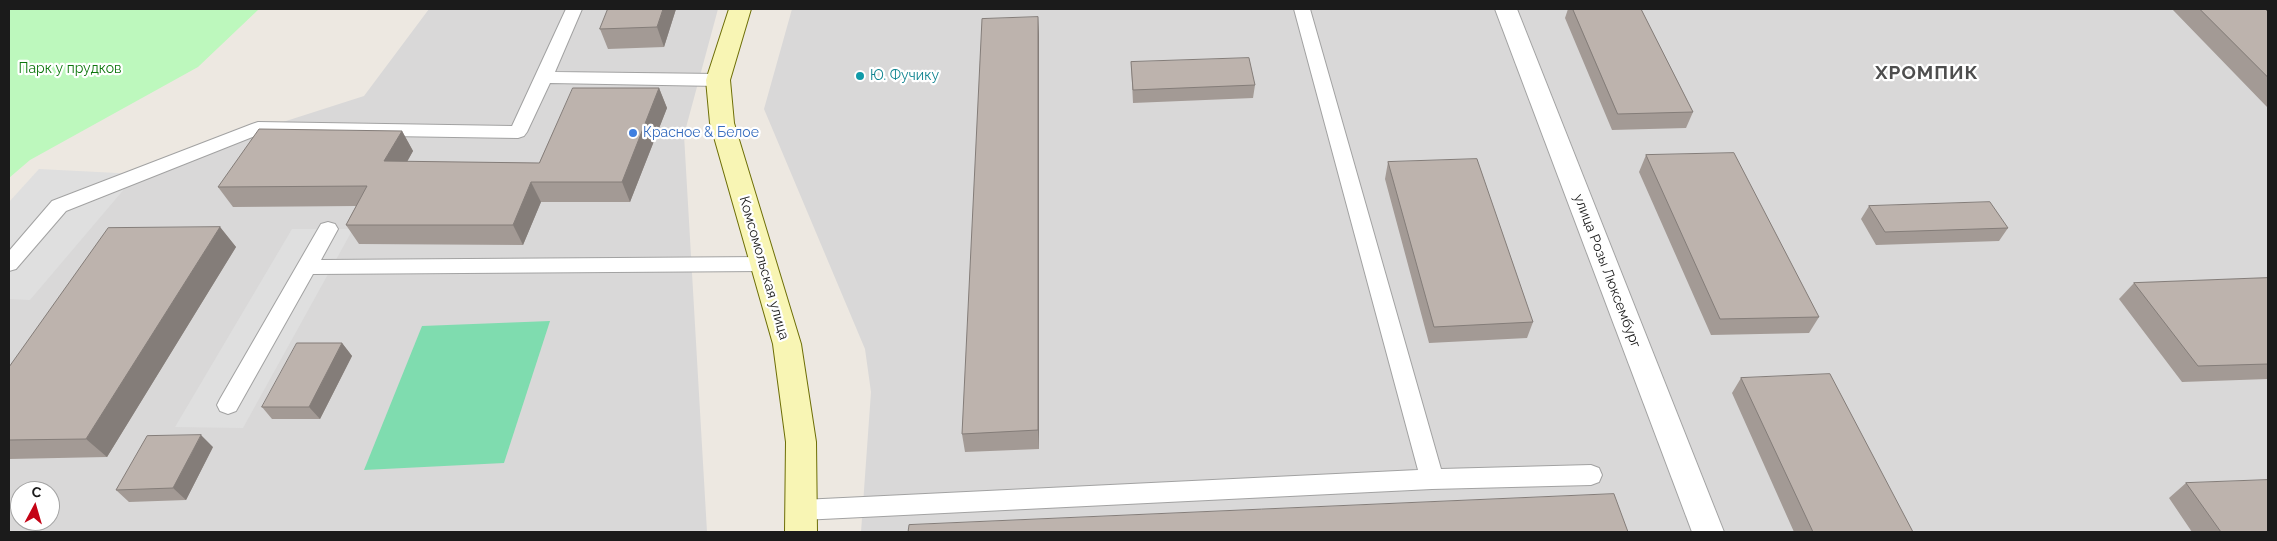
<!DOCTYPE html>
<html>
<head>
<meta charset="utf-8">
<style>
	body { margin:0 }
	#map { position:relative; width:2277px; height:541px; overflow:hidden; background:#ede8e1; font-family:Raleway,sans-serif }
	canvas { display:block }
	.frame { position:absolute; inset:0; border:10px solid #1b1b1b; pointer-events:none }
	.north { position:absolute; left:10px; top:481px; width:50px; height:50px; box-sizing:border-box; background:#fff; border:1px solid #a4a4a4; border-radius:50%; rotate:6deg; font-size:14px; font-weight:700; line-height:20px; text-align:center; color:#1b1b1b }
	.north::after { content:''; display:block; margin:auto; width:18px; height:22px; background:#c40315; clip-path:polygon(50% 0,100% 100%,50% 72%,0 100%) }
</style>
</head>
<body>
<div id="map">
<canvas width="2277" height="541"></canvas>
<div class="frame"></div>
<div class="north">С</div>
</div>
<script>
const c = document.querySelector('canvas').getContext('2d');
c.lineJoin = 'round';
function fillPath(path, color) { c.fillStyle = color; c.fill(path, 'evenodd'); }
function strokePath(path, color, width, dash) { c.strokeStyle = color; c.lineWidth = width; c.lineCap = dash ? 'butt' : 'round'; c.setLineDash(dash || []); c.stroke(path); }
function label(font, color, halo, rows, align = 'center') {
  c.font = font + ' Raleway,sans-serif'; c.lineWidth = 4.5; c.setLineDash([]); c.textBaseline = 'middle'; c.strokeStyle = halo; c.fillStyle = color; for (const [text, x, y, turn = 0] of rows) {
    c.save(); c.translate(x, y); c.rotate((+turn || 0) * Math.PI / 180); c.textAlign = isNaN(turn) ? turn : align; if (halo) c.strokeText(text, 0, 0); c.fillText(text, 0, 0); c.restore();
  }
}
const residential = new Path2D(`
	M 429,9 L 718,9 L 684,135 L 707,532 L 9,532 L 9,251 L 99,181 L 364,96 ZM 20,491 L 50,491 L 50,521 L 20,521 Z
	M 792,9 L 2268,9 L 2268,532 L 861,532 L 871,392 L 865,349 L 764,109 Z`);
const park = new Path2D(`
	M 9,9 L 259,9 L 198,67 L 30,160 L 9,178 Z`);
const pitch = new Path2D(`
	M 550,321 L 504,463 L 364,470 L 422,326 Z`);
const parking = new Path2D(`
	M 39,169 L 137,174 L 30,300 L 9,299 L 9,202 Z
	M 292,229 L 353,229 L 243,428 L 175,427 Z`);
const lane = new Path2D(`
	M 566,9 L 582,9 L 555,72 L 718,74 L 724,76 L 727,80 L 724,84 L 718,86 L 550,83 L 527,132 L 524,136 L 518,138 L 260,134 L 66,211 L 16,269 L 9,271 L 9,251 L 52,201 L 252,124 L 258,122 L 512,126 Z
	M 1294,9 L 1310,9 L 1441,469 L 1591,465 L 1599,468 L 1602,475 L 1599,482 L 1591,485 L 1432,489 L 802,520 L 794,517 L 790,510 L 794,503 L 802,500 L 1418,470 Z
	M 328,222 L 335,224 L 338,229 L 321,260 L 764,257 L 771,259 L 774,264 L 771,269 L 764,271 L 313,274 L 236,411 L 228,414 L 220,411 L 217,405 L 220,399 L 321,224 Z`);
const street = new Path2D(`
	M 1495,9 L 1517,9 L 1724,532 L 1692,532 Z`);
const secondary = new Path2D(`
	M 729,9 L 751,9 L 730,80 L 734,123 L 801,344 L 816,442 L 817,532 L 785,532 L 786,442 L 773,344 L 710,123 L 706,80 Z`);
const wall = new Path2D(`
	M 608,9 L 676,9 L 664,47 L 608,49 L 600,29 Z
	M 1568,9 L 1641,9 L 1693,112 L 1686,128 L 1612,130 L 1565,18 Z
	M 2172,9 L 2265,9 L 2268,12 L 2268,108 Z
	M 1038,17 L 1039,36 L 1039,449 L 965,452 L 962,434 Z
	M 1131,62 L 1255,85 L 1253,98 L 1133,103 Z
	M 659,88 L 667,108 L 630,202 L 541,202 L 523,245 L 359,244 L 346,225 L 356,206 L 233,207 L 218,187 L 402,131 L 413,151 L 407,162 L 539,163 Z
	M 1646,155 L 1819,317 L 1809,333 L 1711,335 L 1639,172 Z
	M 1388,162 L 1533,322 L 1527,338 L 1429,343 L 1385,179 Z
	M 1869,206 L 2008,228 L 1999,241 L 1876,245 L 1861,219 Z
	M 220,227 L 236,247 L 107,457 L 9,459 L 9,367 Z
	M 2268,278 L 2268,379 L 2182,382 L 2119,299 L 2134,283 Z
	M 342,343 L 352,356 L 320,419 L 272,419 L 262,407 Z
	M 1741,378 L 1913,532 L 1794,532 L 1732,393 Z
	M 213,447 L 186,500 L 129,502 L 116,490 Z
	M 2186,483 L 2268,532 L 2192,532 L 2169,498 Z`);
const shadedWall = new Path2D(`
	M 663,9 L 676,9 L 664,47 L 657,27 Z
	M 1038,17 L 1039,36 L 1039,449 L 1038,430 Z
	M 659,88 L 667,108 L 630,202 L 622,182 Z
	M 402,131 L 413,151 L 396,181 L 384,161 Z
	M 531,182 L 541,202 L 523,245 L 513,225 Z
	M 220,227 L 236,247 L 107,457 L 86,439 Z
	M 342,343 L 352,356 L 320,419 L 309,407 Z
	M 201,435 L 213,447 L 186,500 L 173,488 Z`);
const building = new Path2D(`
	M 608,9 L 663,9 L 657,27 L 600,29 Z
	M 1573,9 L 1641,9 L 1693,112 L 1618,114 Z
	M 2200,9 L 2265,9 L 2268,12 L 2268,77 Z
	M 1038,17 L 1038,430 L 962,434 L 982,19 Z
	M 1249,58 L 1255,85 L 1133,90 L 1131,62 Z
	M 573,88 L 659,88 L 622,182 L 531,182 L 513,225 L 346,225 L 367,186 L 218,187 L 259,129 L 402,131 L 384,161 L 539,163 Z
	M 1734,153 L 1819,317 L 1720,319 L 1646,155 Z
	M 1477,159 L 1533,322 L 1434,327 L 1388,162 Z
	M 1990,202 L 2008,228 L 1885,232 L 1869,206 Z
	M 220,227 L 86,439 L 9,440 L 9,367 L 108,228 Z
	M 2268,278 L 2268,364 L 2198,366 L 2134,283 Z
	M 297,343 L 342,343 L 309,407 L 262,407 Z
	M 1830,374 L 1913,532 L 1813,532 L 1741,378 Z
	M 201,435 L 173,488 L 116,490 L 147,436 Z
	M 2268,480 L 2268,532 L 2221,532 L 2186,483 Z
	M 1614,494 L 1628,532 L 908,532 L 909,525 Z`);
const markers = [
	[860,76,5,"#0f9aa8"],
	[633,133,5,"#3f7fe0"]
];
const parkNames = [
	["Парк у прудков",70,69]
];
const cultureNames = [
	["Ю. Фучику",870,76]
];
const shopNames = [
	["Красное & Белое",643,133]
];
const streetNames = [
	["Комсомольская улица",764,268,74],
	["улица Розы Люксембург",1607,271,69]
];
const districtNames = [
	["ХРОМПИК",1927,73]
];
fillPath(residential, '#d9d8d8');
fillPath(park, '#bdf8bd');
fillPath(pitch, '#7fdcaf');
fillPath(parking, '#dfdfdf');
strokePath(lane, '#a2a2a2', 2);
strokePath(street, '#a2a2a2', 2);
strokePath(secondary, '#6d6e06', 2);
fillPath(lane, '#fff');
fillPath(street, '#fff');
fillPath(secondary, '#f8f5b4');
fillPath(wall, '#a39a95');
fillPath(shadedWall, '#847d79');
fillPath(building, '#bdb3ad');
strokePath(building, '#847d79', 1);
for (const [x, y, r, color] of markers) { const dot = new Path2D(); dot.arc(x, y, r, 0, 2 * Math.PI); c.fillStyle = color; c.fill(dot); strokePath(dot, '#fff', 2); }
label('14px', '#0d760d', '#fff', parkNames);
label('14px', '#0d838f', '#fff', cultureNames, 'left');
label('14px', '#366cbe', '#fff', shopNames, 'left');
label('14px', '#1b1b1b', '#fff', streetNames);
c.letterSpacing = '1px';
label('bold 19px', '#4e4e4e', '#fff', districtNames);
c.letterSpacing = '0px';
</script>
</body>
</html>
